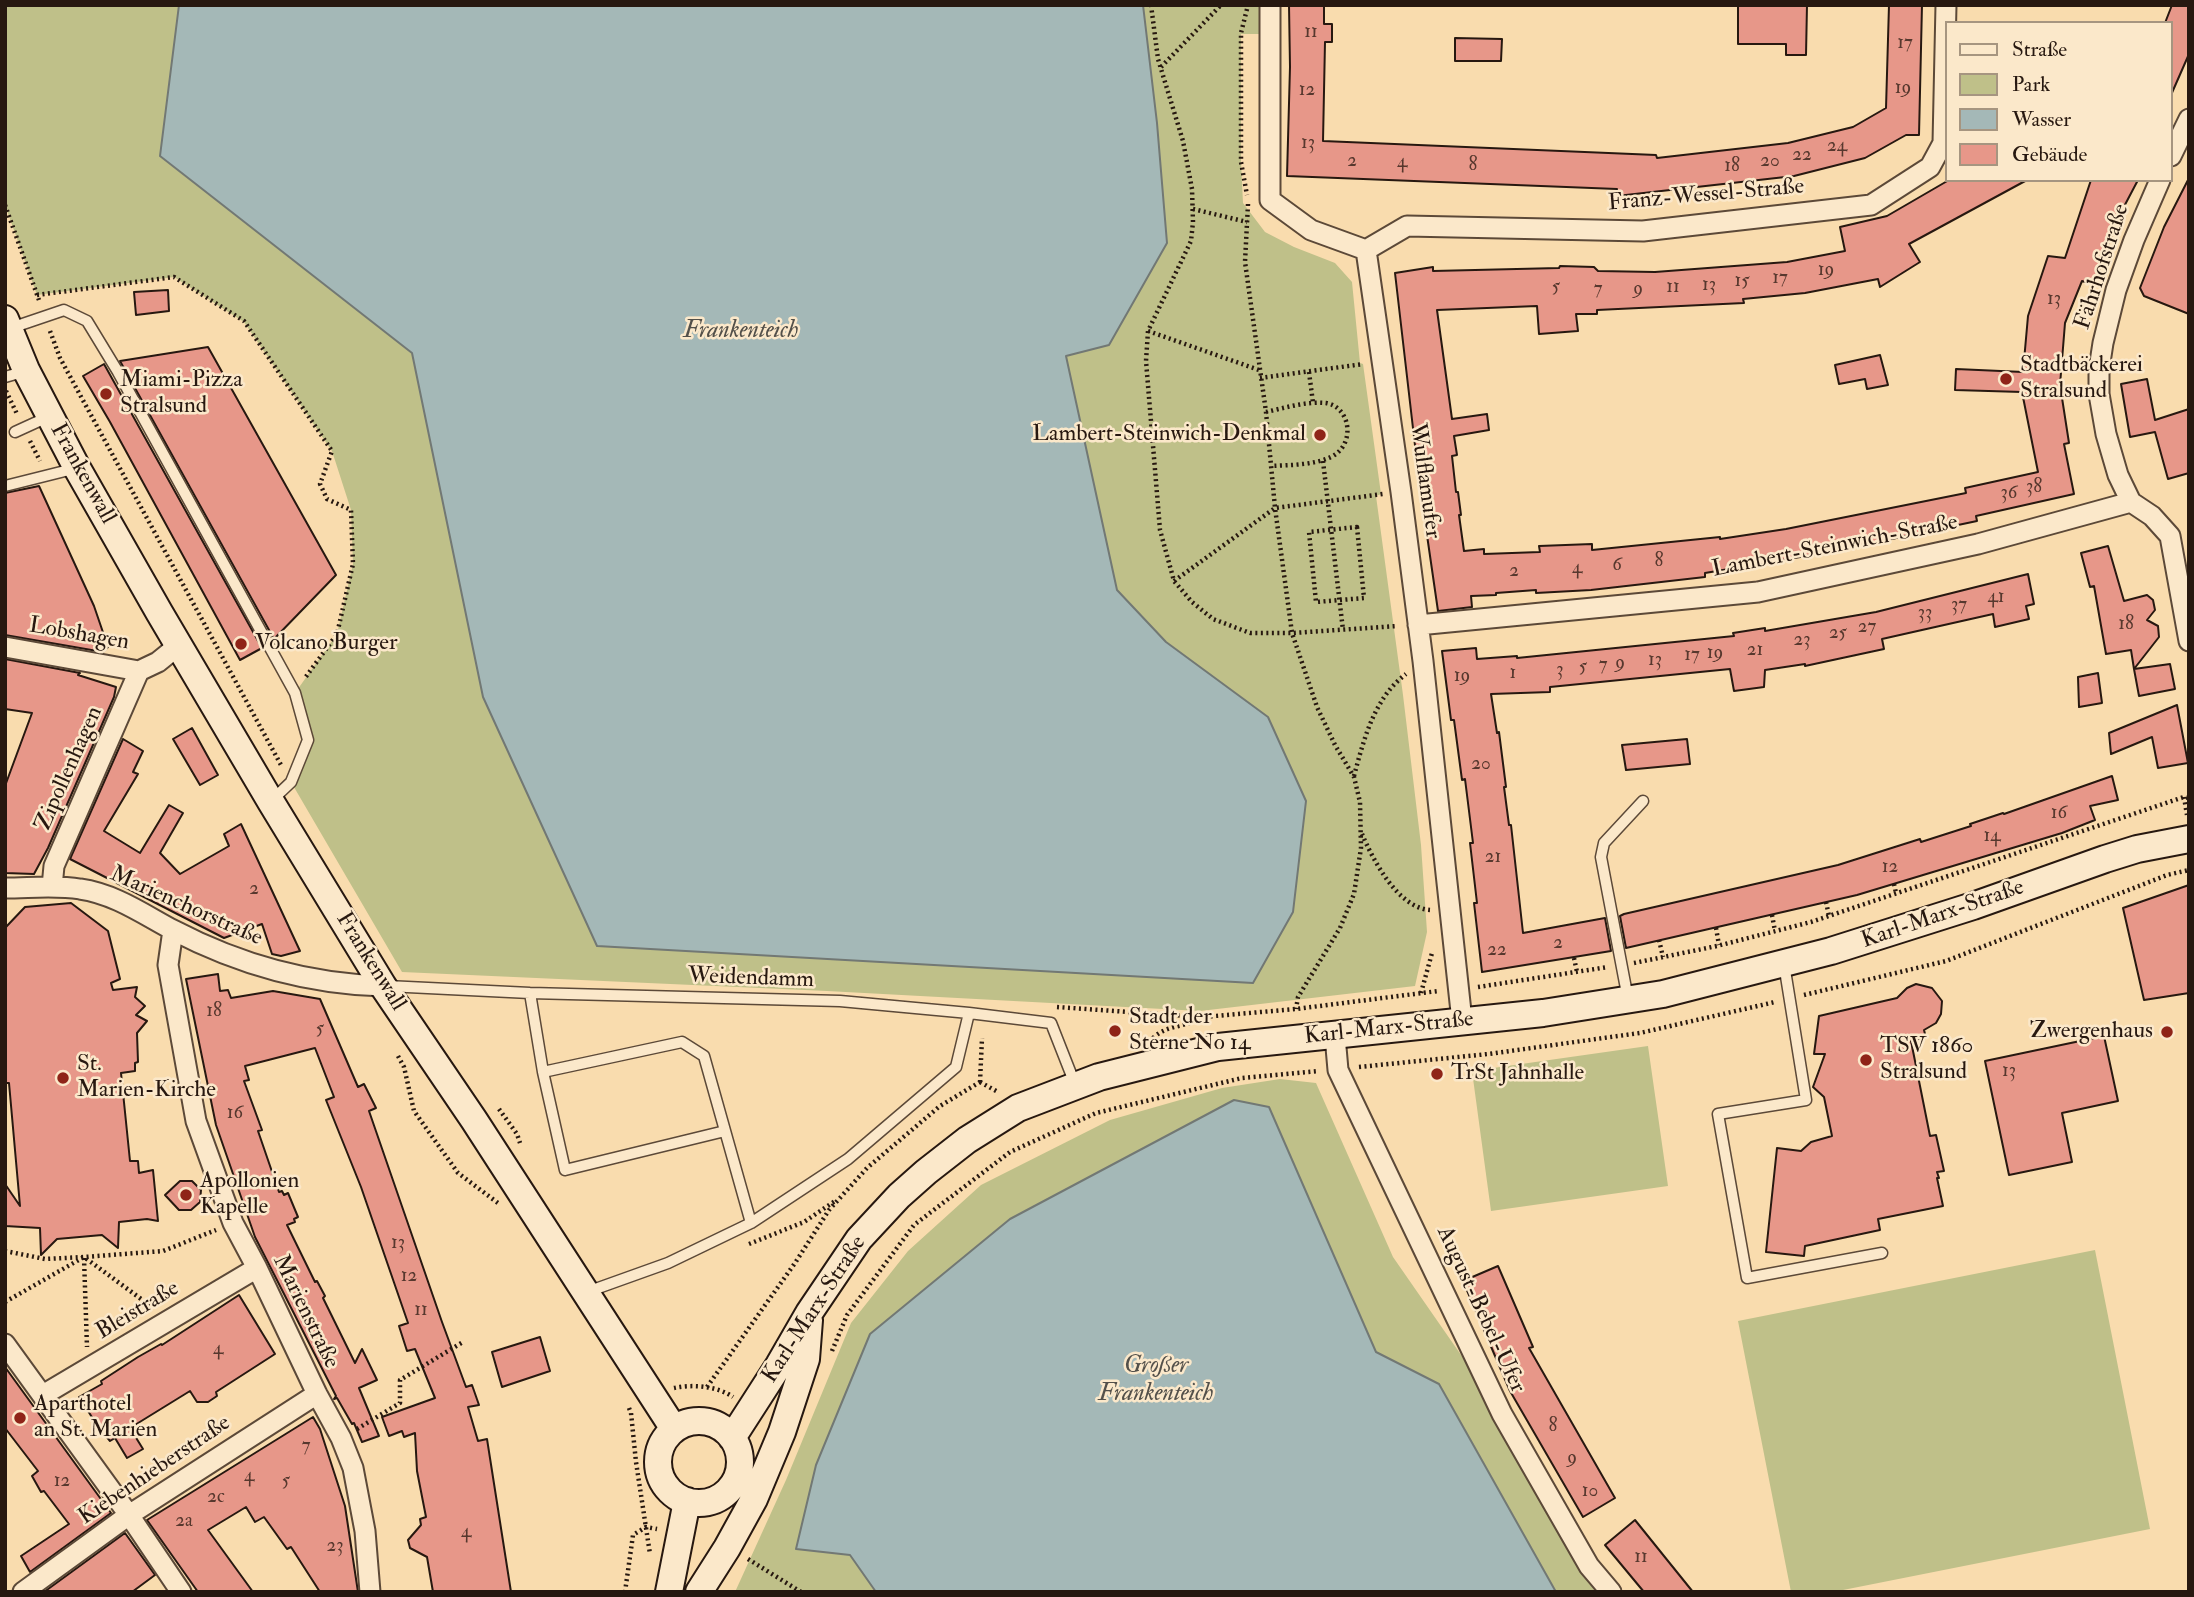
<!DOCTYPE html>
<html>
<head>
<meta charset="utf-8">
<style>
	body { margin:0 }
	#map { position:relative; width:2194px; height:1597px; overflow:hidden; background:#f9dcae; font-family:"IM FELL Double Pica",serif }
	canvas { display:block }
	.frame { position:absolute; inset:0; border:7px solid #271810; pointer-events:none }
	.legend { position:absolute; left:1945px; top:21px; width:228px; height:161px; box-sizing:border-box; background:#fbe8ca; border:2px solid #a69580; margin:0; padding:9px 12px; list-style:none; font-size:21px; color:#271810 }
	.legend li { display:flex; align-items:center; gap:14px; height:35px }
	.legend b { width:35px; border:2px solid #a69580 }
</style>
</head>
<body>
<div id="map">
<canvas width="2194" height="1597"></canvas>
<div class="frame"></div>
<ul class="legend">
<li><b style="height:9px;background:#fbe8ca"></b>Straße</li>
<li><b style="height:19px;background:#bfc089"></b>Park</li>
<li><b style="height:19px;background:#a4b8b7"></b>Wasser</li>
<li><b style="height:19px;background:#e79789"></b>Gebäude</li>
</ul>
</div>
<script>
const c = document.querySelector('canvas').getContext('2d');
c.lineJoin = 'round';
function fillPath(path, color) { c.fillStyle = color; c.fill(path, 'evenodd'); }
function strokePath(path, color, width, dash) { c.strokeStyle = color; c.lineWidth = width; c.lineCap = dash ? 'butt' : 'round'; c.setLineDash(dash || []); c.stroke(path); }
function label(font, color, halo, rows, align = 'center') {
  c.font = font + ' "IM FELL Double Pica",serif'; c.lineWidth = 5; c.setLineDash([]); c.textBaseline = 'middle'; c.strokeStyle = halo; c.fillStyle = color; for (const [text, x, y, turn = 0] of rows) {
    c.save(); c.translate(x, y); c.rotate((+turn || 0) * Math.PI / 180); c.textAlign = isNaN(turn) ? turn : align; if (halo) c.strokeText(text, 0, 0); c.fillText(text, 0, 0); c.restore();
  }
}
const green = new Path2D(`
	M 5,5 L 179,5 L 160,156 L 412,353 L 483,697 L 1267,717 L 1166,642 L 1117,590 L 1066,355 L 1167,243 L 1157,123 L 1143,5 L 1263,5 L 1262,34 L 1241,34 L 1241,162 L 1243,203 L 1265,232 L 1294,247 L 1335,263 L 1352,282 L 1360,363 L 1363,364 L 1381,494 L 1376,496 L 1403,695 L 1421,845 L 1427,932 L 1415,986 L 1200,1011 L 827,991 L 402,972 L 291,782 L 308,740 L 295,693 L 337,634 L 353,564 L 351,510 L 332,451 L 244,322 L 174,277 L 37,295 L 5,205 Z
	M 1648,1046 L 1668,1186 L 1491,1211 L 1472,1071 Z
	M 1280,1079 L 1316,1083 L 1393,1257 L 1502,1414 L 1611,1592 L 1556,1592 L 1439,1384 L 1376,1352 L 1269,1107 L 797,1549 L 851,1554 L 876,1592 L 735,1592 L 786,1480 L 851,1323 L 908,1251 L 981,1185 L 1110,1120 L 1222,1088 Z
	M 2095,1250 L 2150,1529 L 1833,1592 L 1791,1592 L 1738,1321 Z`);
const water = new Path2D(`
	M 179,5 L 1143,5 L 1157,123 L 1167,243 L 1109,345 L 1066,356 L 1117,590 L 1166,642 L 1268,717 L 1306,801 L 1293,912 L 1253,983 L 597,946 L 483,697 L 412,353 L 160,156 Z
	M 1234,1100 L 1269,1107 L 1376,1352 L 1439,1384 L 1556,1592 L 876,1592 L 850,1555 L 796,1549 L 816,1465 L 870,1334 L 1010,1219 Z`);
const building = new Path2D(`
	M 1289,5 L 1324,5 L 1324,24 L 1332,24 L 1332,42 L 1325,42 L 1323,141 L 1656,155 L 1657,158 L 1788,143 L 1853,127 L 1886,108 L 1889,5 L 1922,5 L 1919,135 L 1906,135 L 1865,158 L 1794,176 L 1617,196 L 1617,189 L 1287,176 L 1290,67 Z
	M 1738,5 L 1807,5 L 1806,55 L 1786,55 L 1786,44 L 1738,44 Z
	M 2172,5 L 2189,5 L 2189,54 L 2171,95 L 2171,23 L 2165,23 Z
	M 1455,38 L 1502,39 L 1501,61 L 1455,61 Z
	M 2189,178 L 2189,314 L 2144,296 L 2140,288 L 2164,227 Z
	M 1949,180 L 2027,180 L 1909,244 L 1920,262 L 1880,287 L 1878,279 L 1805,293 L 1743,299 L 1744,303 L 1597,310 L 1597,314 L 1576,314 L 1578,331 L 1539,334 L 1537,306 L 1437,310 L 1452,419 L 1487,414 L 1489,430 L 1454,436 L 1457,455 L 1452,456 L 1456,492 L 1458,492 L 1461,515 L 1459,515 L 1464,551 L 1484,549 L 1484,554 L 1540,552 L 1539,546 L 1592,544 L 1592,550 L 1720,537 L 1720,539 L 1786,529 L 1966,493 L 1965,488 L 2038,472 L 2022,392 L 1955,390 L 1956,369 L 2023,372 L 2028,316 L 2048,256 L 2065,258 L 2091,180 L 2138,180 L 2118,218 L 2094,285 L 2082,281 L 2065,323 L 2060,385 L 2069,443 L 2064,444 L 2074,494 L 1976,516 L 1977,521 L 1830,552 L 1705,573 L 1705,577 L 1591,590 L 1536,593 L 1536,590 L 1496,593 L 1496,595 L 1471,596 L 1472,607 L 1438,611 L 1419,480 L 1395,273 L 1433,267 L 1433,271 L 1559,268 L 1560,266 L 1594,267 L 1598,271 L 1655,272 L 1787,262 L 1845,251 L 1840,227 L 1887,216 Z
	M 168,290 L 169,311 L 136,315 L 134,292 Z
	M 208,347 L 336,575 L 274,639 L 120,361 Z
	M 1880,355 L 1888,385 L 1867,389 L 1865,379 L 1839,384 L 1835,365 Z
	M 104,364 L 262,648 L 240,660 L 110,422 L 83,376 Z
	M 2147,379 L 2155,420 L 2189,409 L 2189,473 L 2168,479 L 2155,432 L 2130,437 L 2121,384 Z
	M 39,486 L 94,606 L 108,647 L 103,652 L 5,635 L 5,493 Z
	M 2108,546 L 2124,601 L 2147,595 L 2153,600 L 2155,610 L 2147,620 L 2158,626 L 2159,637 L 2134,669 L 2131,650 L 2106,654 L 2094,586 L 2090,587 L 2081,553 Z
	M 2028,574 L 2034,604 L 2026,606 L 2029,619 L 1995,627 L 1993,614 L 1882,639 L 1884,649 L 1805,666 L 1805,664 L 1765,670 L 1764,687 L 1734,691 L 1730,669 L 1550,687 L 1550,692 L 1491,694 L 1497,733 L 1499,732 L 1506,787 L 1504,787 L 1509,825 L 1511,825 L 1523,933 L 1605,918 L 1611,951 L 1482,972 L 1474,903 L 1477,903 L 1470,843 L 1473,843 L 1465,779 L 1462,780 L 1454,720 L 1451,720 L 1442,651 L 1476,648 L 1477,659 L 1517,656 L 1517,658 L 1734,636 L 1733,633 L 1765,628 L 1765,631 L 1876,612 Z
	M 5,659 L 80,673 L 78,675 L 116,687 L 114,697 L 48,848 L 34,874 L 5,873 L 5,786 L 32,713 L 5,709 Z
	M 2170,664 L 2175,689 L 2139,696 L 2134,669 Z
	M 2098,673 L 2102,703 L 2079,707 L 2078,677 Z
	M 2177,705 L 2188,763 L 2158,768 L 2152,737 L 2111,754 L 2109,733 Z
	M 192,728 L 218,775 L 200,785 L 173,739 Z
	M 123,739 L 143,751 L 133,772 L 138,774 L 104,831 L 140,853 L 169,805 L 183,813 L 160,853 L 180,874 L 229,846 L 224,834 L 241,824 L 300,951 L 281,956 L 272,954 L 262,924 L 224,938 L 70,859 Z
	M 1687,739 L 1690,764 L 1626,770 L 1622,745 Z
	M 2112,776 L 2118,800 L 2090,806 L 2095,820 L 2062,833 L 1857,895 L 1626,948 L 1620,916 L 1624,914 L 1838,865 L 1920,839 L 1921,842 L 1971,826 L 1970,824 L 2003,813 L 2004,814 Z
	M 2189,885 L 2189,993 L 2144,1000 L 2123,908 Z
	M 71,903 L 108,931 L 120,979 L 111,983 L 113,990 L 137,987 L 135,997 L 145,1006 L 136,1015 L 147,1021 L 137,1033 L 138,1062 L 135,1063 L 135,1071 L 121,1073 L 130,1161 L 138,1161 L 139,1173 L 153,1170 L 158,1221 L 147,1219 L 119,1222 L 118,1248 L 102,1235 L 57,1239 L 41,1255 L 40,1228 L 5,1226 L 5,1184 L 20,1206 L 9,1083 L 5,1083 L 5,928 L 25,907 Z
	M 218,974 L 220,991 L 228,990 L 231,998 L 273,991 L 320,999 L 358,1087 L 364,1084 L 376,1108 L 369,1111 L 442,1322 L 466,1387 L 472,1385 L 479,1405 L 468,1407 L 478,1441 L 487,1439 L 511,1592 L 433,1592 L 427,1557 L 410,1548 L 408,1540 L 421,1525 L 420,1519 L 426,1517 L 417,1471 L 415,1433 L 404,1437 L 402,1431 L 389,1436 L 382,1417 L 435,1398 L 415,1349 L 407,1351 L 399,1326 L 408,1323 L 361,1187 L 326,1100 L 334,1097 L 315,1048 L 245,1066 L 249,1080 L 244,1081 L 262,1130 L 258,1131 L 279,1192 L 282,1191 L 284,1195 L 288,1193 L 298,1217 L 294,1219 L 295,1222 L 287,1225 L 315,1282 L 317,1281 L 325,1296 L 323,1298 L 355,1363 L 362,1349 L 377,1380 L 359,1388 L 379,1436 L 362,1442 L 354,1423 L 352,1424 L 337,1398 L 334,1399 L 336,1396 L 255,1237 L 216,1125 L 186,979 Z
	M 1916,984 L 1932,988 L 1942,1001 L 1941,1014 L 1936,1023 L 1924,1030 L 1926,1038 L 1911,1041 L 1930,1136 L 1936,1135 L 1944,1171 L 1937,1172 L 1939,1178 L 1937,1178 L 1943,1206 L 1878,1219 L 1880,1230 L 1805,1246 L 1804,1256 L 1766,1252 L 1777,1148 L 1801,1151 L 1811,1142 L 1832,1136 L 1824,1097 L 1813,1087 L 1825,1054 L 1814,1054 L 1819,1016 L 1897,998 L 1907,988 Z
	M 2104,1036 L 2118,1101 L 2062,1113 L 2072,1162 L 2009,1175 L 1985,1061 Z
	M 180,1181 L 192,1181 L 201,1190 L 200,1202 L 191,1210 L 179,1210 L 165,1195 Z
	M 1498,1266 L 1533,1347 L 1529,1348 L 1615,1498 L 1583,1517 L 1510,1391 L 1463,1281 Z
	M 239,1295 L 275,1354 L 216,1392 L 217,1396 L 208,1402 L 197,1402 L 190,1391 L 130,1428 L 143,1449 L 127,1458 L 115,1438 L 110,1441 L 97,1425 L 79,1397 L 102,1384 L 101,1381 L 138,1357 L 161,1344 L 162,1345 Z
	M 540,1337 L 550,1371 L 502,1387 L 492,1352 Z
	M 5,1367 L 111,1513 L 30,1572 L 21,1556 L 69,1524 L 44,1491 L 41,1492 L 32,1476 L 38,1471 L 5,1428 Z
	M 313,1417 L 320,1429 L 345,1506 L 358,1592 L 320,1592 L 291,1547 L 287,1549 L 264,1517 L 255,1522 L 246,1507 L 208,1530 L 253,1592 L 198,1592 L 147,1520 Z
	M 1635,1520 L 1668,1561 L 1693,1592 L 1644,1592 L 1605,1545 Z
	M 125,1533 L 155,1575 L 132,1592 L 44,1592 Z`);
const path = new Path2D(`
	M 1151,5 L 1158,59 L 1183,141 L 1192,189 L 1193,222 L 1191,241 L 1148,331 L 1146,361 L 1160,530 L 1174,581 L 1192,602 L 1213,619 L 1250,633 L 1292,633 L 1398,626
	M 1247,9 L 1241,33 L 1241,162 L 1247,195
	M 1161,67 L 1221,5
	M 1248,204 L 1245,262 L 1266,412 L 1275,508 L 1292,633 L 1317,707 L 1335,745 L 1354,777 L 1360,802 L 1361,848 L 1354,894 L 1340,928 L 1298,997 L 1296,1009
	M 5,205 L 40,303
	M 1193,209 L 1247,222
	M 37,295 L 174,277 L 244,321 L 332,451 L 320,484 L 327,499 L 351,510 L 353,564 L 337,634 L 305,678
	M 50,331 L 60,358 L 281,765
	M 1148,331 L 1259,370
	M 1309,372 L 1313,403
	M 1260,378 L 1363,364
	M 6,391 L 17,414
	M 1266,412 C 1284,408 1307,401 1326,403 C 1351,407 1356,445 1331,457 C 1314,465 1290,465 1272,466
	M 30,441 L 40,461
	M 1323,461 L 1343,630
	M 1357,527 L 1364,598 L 1316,602 L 1309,532 Z
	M 1174,581 L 1275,508 L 1383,494
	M 1354,776 C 1364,739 1374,698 1406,674
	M 2184,797 L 2187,815
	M 1362,834 C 1373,860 1398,908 1430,910
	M 1894,884 L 1896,893
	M 1826,902 L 1829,916
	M 1772,915 L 1775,931
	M 1716,928 L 1719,945
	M 1659,940 L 1663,957
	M 1574,958 L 1577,972
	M 1634,963 L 1717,946 L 1811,922 L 2184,797 L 2189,798
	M 1478,987 L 1608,967
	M 1421,993 L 1432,953
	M 1804,995 L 1946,961 L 2167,875 L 2189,870
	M 1057,1007 L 1203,1017 L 1296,1009 L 1438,991
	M 1153,1038 C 1166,1025 1186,1027 1202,1018
	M 398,1056 L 404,1067 L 414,1111 L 458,1173 L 498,1203
	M 1359,1067 L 1488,1054 L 1640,1033 L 1775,1002
	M 980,1082 L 998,1092
	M 980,1082 L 982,1038
	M 499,1109 L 517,1134 L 520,1143
	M 749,1244 L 804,1222 L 835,1201
	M 5,1251 L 45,1259 L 84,1257 L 152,1307
	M 84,1258 L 87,1347
	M 5,1302 L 84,1257 L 163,1251 L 216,1230
	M 832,1351 L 847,1315 L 914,1225 L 1010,1152 L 1096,1113 L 1242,1078 L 1319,1071
	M 707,1387 L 795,1263 L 829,1210 L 867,1168 L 940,1106 L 980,1082
	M 674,1388 C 693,1384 717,1386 733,1397
	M 629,1408 L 631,1413 L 636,1462 L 650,1554
	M 357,1429 L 400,1403 L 400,1380 L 463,1342
	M 748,1559 L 801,1592
	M 625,1592 L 633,1535 L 646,1527 L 657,1529`);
const lane = new Path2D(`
	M 11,328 L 64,310 L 87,321 L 118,372 L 295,693 L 308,740 L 291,782 L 271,801
	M 5,377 L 26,371
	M 15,432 L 50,416
	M 5,486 L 77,468
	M 1784,964 L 1806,1100 L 1718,1114 L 1747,1278 L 1882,1253
	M 387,986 L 530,993 L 840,1001 L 969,1013 L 1051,1023 L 1075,1084
	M 530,993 L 543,1072 L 565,1170 L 725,1131
	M 1628,999 L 1601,857 L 1604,843 L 1643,801
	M 543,1072 L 682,1042 L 704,1056 L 751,1223
	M 587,1292 L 668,1263 L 751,1223 L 848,1159 L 956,1067 L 969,1013`);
const street = new Path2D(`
	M 1270,5 L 1270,200 L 1311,230 L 1366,250 L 1401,492 L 1423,661 L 1462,1021
	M 1943,143 L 1946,5
	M 2171,156 L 2189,119
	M 2160,180 L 2134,240 L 2116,290 L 2103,343 L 2099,369 L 2099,394 L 2106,434 L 2118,475 L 2131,502 L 2152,516 L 2170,536 L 2189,641
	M 1366,250 L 1407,226 L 1643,231 L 1871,205 L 1930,167 L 1943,143 L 1947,142
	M 1418,625 L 1758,592 L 1978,544 L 2131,502
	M 5,647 L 139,671 L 158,662 L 179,645
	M 52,887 L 54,866 L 139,671
	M 5,888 C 30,888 56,885 80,889 C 115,894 143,914 173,930 C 238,964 309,984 383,986
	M 173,930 L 168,965 L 196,1121 L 233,1223 L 257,1268 L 317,1394 L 341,1438 L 353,1468 L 365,1531 L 370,1592
	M 1335,1036 L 1338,1070 L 1502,1414 L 1589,1566 L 1611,1592
	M 5,1344 L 129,1515 L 181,1592
	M 43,1395 L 257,1268
	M 23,1592 L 129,1515 L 317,1394`);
const secondary = new Path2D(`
	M 5,319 L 26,370 L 77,468 L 159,612 L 271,802 L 383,986 L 474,1120 L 674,1429
	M658 1462a41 41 0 1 1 82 0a41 41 0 1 1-82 0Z
	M 732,1438 L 779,1365 L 809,1313 L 859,1239 L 899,1196 L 926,1172 L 967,1140 L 1018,1108 L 1099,1077 L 1218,1047 L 1543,1013 L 1663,994 L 1831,951 L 1973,906 L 2105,859 L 2137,849 L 2189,839
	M 669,1592 L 687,1501
	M 699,1592 L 727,1548 L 754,1499 L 782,1432 L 806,1359 L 809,1320`);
const markers = [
	[2006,379,7,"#8f2418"],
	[106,394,7,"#8f2418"],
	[1320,435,7,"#8f2418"],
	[241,644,7,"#8f2418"],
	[1115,1031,7,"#8f2418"],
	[2167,1032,7,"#8f2418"],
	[1866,1060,7,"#8f2418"],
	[1437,1074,7,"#8f2418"],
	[63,1078,7,"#8f2418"],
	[186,1195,7,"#8f2418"],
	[20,1418,7,"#8f2418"]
];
const numberNames = [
	["11",1311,33],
	["17",1905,44],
	["19",1903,89],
	["12",1307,91],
	["13",1308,144],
	["24",1837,147],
	["22",1802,156],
	["2",1352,162],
	["20",1770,162],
	["4",1402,163],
	["8",1473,166],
	["18",1732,167],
	["19",1826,271],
	["17",1780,279],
	["15",1742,282],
	["13",1709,286],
	["5",1556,288],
	["11",1673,288],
	["7",1598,290],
	["9",1638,290],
	["13",2054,300],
	["38",2034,488],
	["36",2009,494],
	["8",1659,562],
	["6",1617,566],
	["4",1577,569],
	["2",1514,572],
	["41",1996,598],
	["37",1959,606],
	["33",1925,614],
	["18",2126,625],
	["27",1867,628],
	["25",1838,634],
	["23",1802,641],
	["21",1755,651],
	["19",1715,654],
	["17",1692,656],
	["13",1655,661],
	["9",1620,664],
	["7",1603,666],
	["5",1583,668],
	["3",1560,671],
	["1",1513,674],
	["19",1462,677],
	["20",1481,765],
	["16",2059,814],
	["14",1992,837],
	["21",1493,858],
	["12",1890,868],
	["2",254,890],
	["2",1558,944],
	["22",1497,951],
	["18",214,1012],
	["5",320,1030],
	["13",2009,1072],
	["16",235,1114],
	["13",398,1244],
	["12",409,1277],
	["11",421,1311],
	["4",218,1350],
	["8",1553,1427],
	["7",306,1447],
	["9",1572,1459],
	["4",249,1477],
	["12",62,1482],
	["5",286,1482],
	["10",1590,1492],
	["2c",216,1498],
	["2a",184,1522],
	["4",466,1533],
	["23",335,1547],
	["11",1641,1558]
];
const streetNames = [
	["Franz-Wessel-Straße",1706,196,-5],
	["Fährhofstraße",2103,267,-72],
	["Frankenwall",82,474,61],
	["Wulflamufer",1424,481,82],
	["Lambert-Steinwich-Straße",1835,547,-11],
	["Lobshagen",79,635,10],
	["Zipollenhagen",70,769,-66],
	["Marienchorstraße",186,907,24],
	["Karl-Marx-Straße",1943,915,-19],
	["Frankenwall",370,962,58],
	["Weidendamm",751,979,2],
	["Karl-Marx-Straße",1389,1029,-6],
	["Karl-Marx-Straße",815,1310,-57],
	["August-Bebel-Ufer",1480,1310,65],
	["Bleistraße",138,1311,-31],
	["Marienstraße",305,1312,64],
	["Kiebenhieberstraße",155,1471,-34]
];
const poiNames = [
	["Stadtbäckerei",2020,366],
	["Stralsund",2020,392],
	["Miami-Pizza",120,381],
	["Stralsund",120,407],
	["Lambert-Steinwich-Denkmal",1306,435,"right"],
	["Volcano Burger",255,644],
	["Stadt der",1129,1018],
	["Sterne No 14",1129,1044],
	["Zwergenhaus",2153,1032,"right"],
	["TSV 1860",1880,1047],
	["Stralsund",1880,1073],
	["St.",77,1065],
	["Marien-Kirche",77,1091],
	["TrSt Jahnhalle",1451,1074],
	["Apollonien",200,1182],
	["Kapelle",200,1208],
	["Aparthotel",34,1405],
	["an St. Marien",34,1431]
];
const waterNames = [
	["Frankenteich",741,332],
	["Großer",1156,1367],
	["Frankenteich",1156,1395]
];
fillPath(green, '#bfc089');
fillPath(water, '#a4b8b7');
strokePath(water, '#727874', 2);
fillPath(building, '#e79789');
strokePath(building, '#271810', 2);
strokePath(lane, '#5c4938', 13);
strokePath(street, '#5c4938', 23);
strokePath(secondary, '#271810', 30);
strokePath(path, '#271810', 4.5, [2, 3.5]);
strokePath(lane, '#fbe8ca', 10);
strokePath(street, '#fbe8ca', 19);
strokePath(secondary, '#fbe8ca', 26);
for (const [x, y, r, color] of markers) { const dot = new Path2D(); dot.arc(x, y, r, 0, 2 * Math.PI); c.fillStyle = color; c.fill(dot); strokePath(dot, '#fbe8ca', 2.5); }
label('19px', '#57382e', null, numberNames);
label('23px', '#271810', '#fbe8ca', streetNames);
label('23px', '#271810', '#fbe8ca', poiNames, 'left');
label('italic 24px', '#53504a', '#fbe8ca', waterNames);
</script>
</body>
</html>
